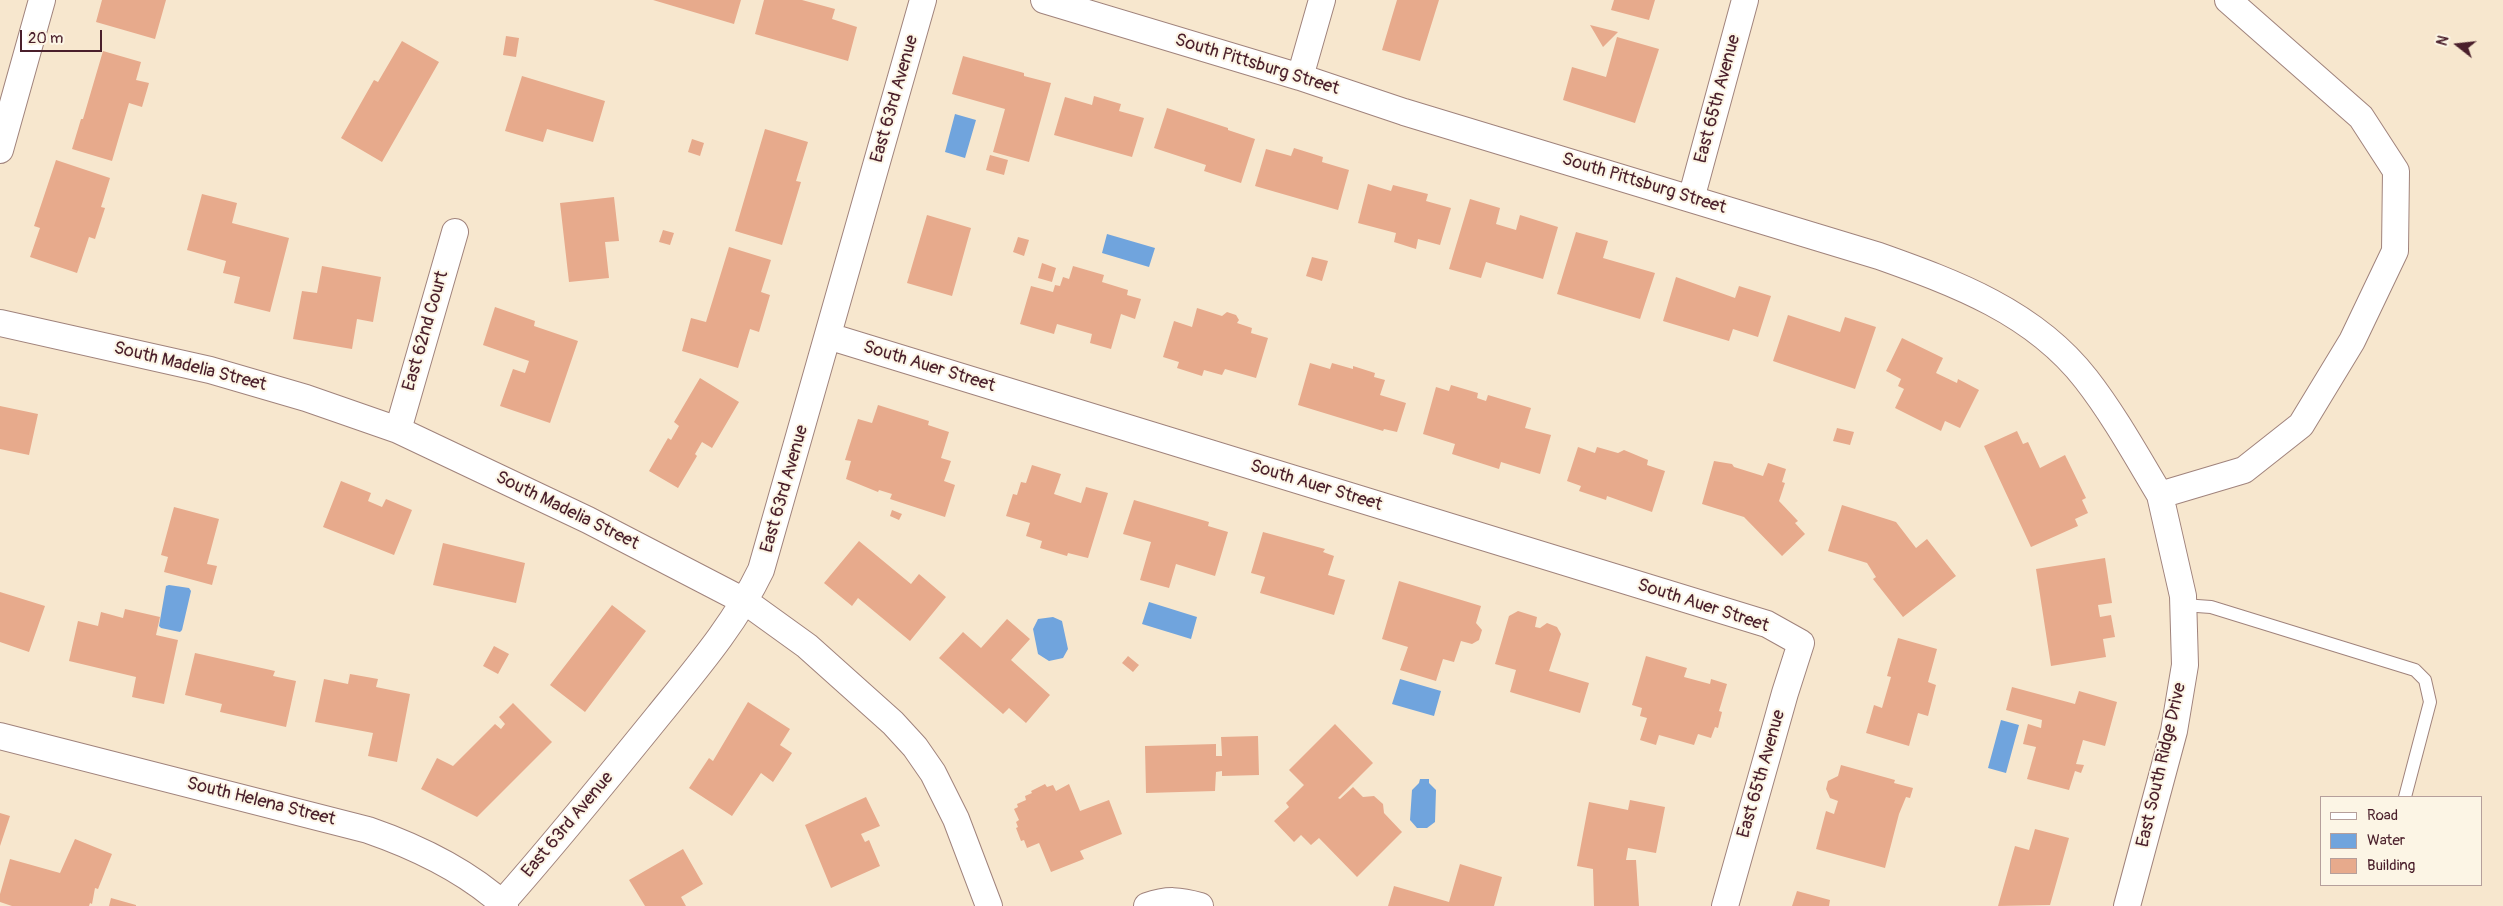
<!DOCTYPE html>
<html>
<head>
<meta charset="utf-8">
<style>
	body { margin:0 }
	#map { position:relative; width:2503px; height:906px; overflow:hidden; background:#f7e7ce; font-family:Pangolin,sans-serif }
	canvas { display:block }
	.legend { position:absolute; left:2320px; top:796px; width:162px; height:90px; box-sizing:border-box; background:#fcf5e5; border:1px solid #b59f9b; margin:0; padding:6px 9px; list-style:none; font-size:15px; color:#4a1f2b }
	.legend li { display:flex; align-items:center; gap:10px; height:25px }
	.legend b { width:25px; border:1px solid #b59f9b }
	.north { position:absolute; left:2433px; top:20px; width:50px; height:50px; -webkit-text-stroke:4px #fcf5e5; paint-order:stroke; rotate:286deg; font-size:14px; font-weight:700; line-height:20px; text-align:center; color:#4a1f2b }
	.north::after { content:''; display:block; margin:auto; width:18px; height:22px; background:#4a1f2b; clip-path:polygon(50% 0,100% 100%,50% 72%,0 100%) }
	.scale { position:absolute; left:20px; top:30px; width:82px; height:22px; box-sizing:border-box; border:2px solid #4a1f2b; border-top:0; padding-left:6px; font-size:15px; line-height:18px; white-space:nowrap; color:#4a1f2b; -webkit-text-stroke:4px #fcf5e5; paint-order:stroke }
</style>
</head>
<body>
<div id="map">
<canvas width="2503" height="906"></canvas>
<ul class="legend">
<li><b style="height:6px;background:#fff"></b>Road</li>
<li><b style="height:14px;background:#70a4dd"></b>Water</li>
<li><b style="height:14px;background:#e7aa8c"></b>Building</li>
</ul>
<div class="north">N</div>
<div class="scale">20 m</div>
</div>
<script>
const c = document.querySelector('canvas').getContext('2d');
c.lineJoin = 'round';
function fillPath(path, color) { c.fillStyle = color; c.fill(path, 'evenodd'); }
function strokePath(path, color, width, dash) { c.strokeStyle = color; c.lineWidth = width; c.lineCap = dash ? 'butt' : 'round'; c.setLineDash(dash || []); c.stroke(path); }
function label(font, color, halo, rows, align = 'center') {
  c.font = font + ' Pangolin,sans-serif'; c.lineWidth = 4; c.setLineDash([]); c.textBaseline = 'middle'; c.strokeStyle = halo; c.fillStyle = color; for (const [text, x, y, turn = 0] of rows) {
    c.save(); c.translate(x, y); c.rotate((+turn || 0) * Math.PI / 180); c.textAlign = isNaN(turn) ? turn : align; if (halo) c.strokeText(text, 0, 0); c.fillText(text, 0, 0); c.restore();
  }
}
const water = new Path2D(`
	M 955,114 L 976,120 L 965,158 L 945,152 Z
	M 1107,234 L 1155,248 L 1149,267 L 1102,253 Z
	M 169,585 L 189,588 L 191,591 L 182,630 L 180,632 L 161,628 L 159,626 L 166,586 Z
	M 1149,602 L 1197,617 L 1191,639 L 1142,624 Z
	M 1053,617 L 1062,621 L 1068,649 L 1063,658 L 1049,661 L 1038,654 L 1033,629 L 1038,619 Z
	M 1400,679 L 1441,691 L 1434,716 L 1392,704 Z
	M 2001,720 L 2019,725 L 2006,773 L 1988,768 Z
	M 1420,779 L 1429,779 L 1429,783 L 1436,790 L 1435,822 L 1427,828 L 1417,828 L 1410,820 L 1412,790 L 1419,783 Z`);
const building = new Path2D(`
	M 102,0 L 166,0 L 155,39 L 96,22 Z
	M 653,0 L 741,0 L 734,24 Z
	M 764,0 L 802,0 L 835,9 L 832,19 L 857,27 L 848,61 L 755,34 Z
	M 1397,0 L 1439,0 L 1420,61 L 1382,50 Z
	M 1614,0 L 1655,0 L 1649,20 L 1611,10 Z
	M 1590,25 L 1618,32 L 1603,47 Z
	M 506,36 L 519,38 L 516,57 L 503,55 Z
	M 1617,37 L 1659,49 L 1635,123 L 1563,100 L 1572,67 L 1606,77 Z
	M 402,41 L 439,62 L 382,162 L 341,138 L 374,80 L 378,82 Z
	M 103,51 L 141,62 L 136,80 L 149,83 L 142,107 L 129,103 L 112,161 L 72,149 L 81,119 L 83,119 Z
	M 963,56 L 1024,73 L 1024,76 L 1051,83 L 1029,162 L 993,152 L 1005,109 L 952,94 Z
	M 522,76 L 605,101 L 593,142 L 547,129 L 543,142 L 505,131 Z
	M 1094,96 L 1121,104 L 1119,111 L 1144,118 L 1132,157 L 1054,135 L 1065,97 L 1092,105 Z
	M 1167,108 L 1228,128 L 1228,130 L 1255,139 L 1241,183 L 1204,171 L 1206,165 L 1154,148 Z
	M 765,129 L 808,142 L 796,181 L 801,182 L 782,245 L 735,231 Z
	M 692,139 L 704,143 L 700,156 L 688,152 Z
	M 1294,148 L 1323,157 L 1322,162 L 1349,170 L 1338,210 L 1255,186 L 1266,149 L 1291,156 Z
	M 990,155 L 1008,160 L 1004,175 L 986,170 Z
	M 56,160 L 110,178 L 101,207 L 105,208 L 95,239 L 89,237 L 77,273 L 30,257 L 40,228 L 34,226 Z
	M 1368,184 L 1391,191 L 1393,185 L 1428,194 L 1426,201 L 1451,208 L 1440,245 L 1418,239 L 1416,249 L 1394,242 L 1396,233 L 1358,223 Z
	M 202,194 L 237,203 L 232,223 L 289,238 L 270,312 L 234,303 L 240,277 L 223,273 L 226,261 L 187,250 Z
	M 614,197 L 619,241 L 605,242 L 609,278 L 569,282 L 560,203 Z
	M 1470,199 L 1500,208 L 1496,224 L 1516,230 L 1520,215 L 1558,227 L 1543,279 L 1486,262 L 1481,278 L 1449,269 Z
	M 927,215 L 971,228 L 952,296 L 907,283 Z
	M 663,230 L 674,233 L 670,245 L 659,242 Z
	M 1576,232 L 1608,241 L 1603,258 L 1655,273 L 1640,319 L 1557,294 Z
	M 1018,237 L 1029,240 L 1024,256 L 1013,252 Z
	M 729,247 L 771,260 L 761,292 L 770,295 L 759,332 L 750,329 L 738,368 L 682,351 L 691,318 L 706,322 Z
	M 1312,257 L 1328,261 L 1322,281 L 1306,276 Z
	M 1042,263 L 1056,268 L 1052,282 L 1038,278 Z
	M 322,266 L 381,277 L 373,322 L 357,319 L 352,349 L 293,339 L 302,291 L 317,293 Z
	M 1073,266 L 1104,275 L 1102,282 L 1128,290 L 1127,295 L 1141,299 L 1135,319 L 1121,314 L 1111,349 L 1090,343 L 1092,334 L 1057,324 L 1054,334 L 1020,324 L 1031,286 L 1053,292 L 1055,285 L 1060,286 L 1063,277 L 1069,279 Z
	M 1676,277 L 1735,298 L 1739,286 L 1771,296 L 1758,337 L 1733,329 L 1729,341 L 1663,321 Z
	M 495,307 L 535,321 L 534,326 L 578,341 L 550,423 L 500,406 L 513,369 L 525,373 L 529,361 L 483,345 Z
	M 1197,308 L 1222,316 L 1227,312 L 1236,315 L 1239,320 L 1237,323 L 1252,328 L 1251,333 L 1268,338 L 1256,378 L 1225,369 L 1222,375 L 1204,370 L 1202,376 L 1177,368 L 1179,362 L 1163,357 L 1174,321 L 1192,327 Z
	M 1788,315 L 1840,332 L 1845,317 L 1876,327 L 1855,389 L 1773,361 Z
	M 1902,338 L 1943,358 L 1936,373 L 1957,383 L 1958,379 L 1979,390 L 1960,428 L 1945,421 L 1941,431 L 1895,408 L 1904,389 L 1898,386 L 1901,379 L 1886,371 Z
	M 1310,363 L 1330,369 L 1332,363 L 1353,369 L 1353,366 L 1375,373 L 1374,377 L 1385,380 L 1380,395 L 1406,403 L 1397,432 L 1384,429 L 1383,431 L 1298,405 Z
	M 700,378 L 739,402 L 712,448 L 702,442 L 695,454 L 697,456 L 678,488 L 649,471 L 668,438 L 671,440 L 679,426 L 674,422 Z
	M 1451,385 L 1478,393 L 1477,398 L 1486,401 L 1488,395 L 1531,408 L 1525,428 L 1551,435 L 1540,474 L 1501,462 L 1499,469 L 1452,454 L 1455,444 L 1423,434 L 1436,387 L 1449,391 Z
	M 878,405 L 929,421 L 928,425 L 949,432 L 941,458 L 951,461 L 944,481 L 955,485 L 945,517 L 890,499 L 892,494 L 879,490 L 878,492 L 846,479 L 851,461 L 845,460 L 858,419 L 872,423 Z
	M 0,406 L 38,414 L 29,455 L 0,449 Z
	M 1837,428 L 1854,432 L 1850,445 L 1833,441 Z
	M 2017,431 L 2023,444 L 2028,442 L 2040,468 L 2065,455 L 2086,498 L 2082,500 L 2088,513 L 2075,519 L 2078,526 L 2031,547 L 1984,446 Z
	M 1578,447 L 1595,453 L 1597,447 L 1618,453 L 1624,450 L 1648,460 L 1647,465 L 1665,471 L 1652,512 L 1607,496 L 1606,500 L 1579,491 L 1581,486 L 1567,481 Z
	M 1714,461 L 1732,464 L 1734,467 L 1763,476 L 1768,463 L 1786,469 L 1782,482 L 1785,483 L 1779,501 L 1798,521 L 1795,523 L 1805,534 L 1782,556 L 1744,517 L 1702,504 Z
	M 1032,465 L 1061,474 L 1054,494 L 1081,503 L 1086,487 L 1108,493 L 1088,558 L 1068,553 L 1067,556 L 1040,548 L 1042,541 L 1026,536 L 1030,523 L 1006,516 L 1013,494 L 1017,495 L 1021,482 L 1026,483 Z
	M 341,481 L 371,493 L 368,501 L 382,507 L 386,499 L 412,510 L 394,555 L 323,527 Z
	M 1134,500 L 1209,522 L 1208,526 L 1228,532 L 1215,576 L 1176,564 L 1169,588 L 1140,580 L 1151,542 L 1123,534 Z
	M 1842,505 L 1896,522 L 1916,548 L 1927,539 L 1956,576 L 1903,617 L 1873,579 L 1876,577 L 1867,563 L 1828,551 Z
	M 174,507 L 219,519 L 207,564 L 217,566 L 212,585 L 164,572 L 168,557 L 161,555 Z
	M 892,510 L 902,514 L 899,520 L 890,516 Z
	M 1263,532 L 1325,549 L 1323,552 L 1334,556 L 1328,575 L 1345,580 L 1334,615 L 1260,593 L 1265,577 L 1251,573 Z
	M 859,541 L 911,584 L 919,574 L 946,597 L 910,641 L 858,598 L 852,606 L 824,583 Z
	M 443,543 L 525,563 L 516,603 L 433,585 Z
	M 2105,558 L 2112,603 L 2098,605 L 2100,617 L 2111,615 L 2115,637 L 2103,639 L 2106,657 L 2051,666 L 2036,569 Z
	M 1399,581 L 1481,606 L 1476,623 L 1482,630 L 1479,640 L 1472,644 L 1461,641 L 1454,662 L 1443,659 L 1436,681 L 1400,670 L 1408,647 L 1382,639 Z
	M 0,592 L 45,606 L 29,652 L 0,642 Z
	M 612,605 L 646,631 L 585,712 L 550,685 Z
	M 125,609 L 160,617 L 156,635 L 178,640 L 164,704 L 132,697 L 136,677 L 69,661 L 78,621 L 98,626 L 101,612 L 123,618 Z
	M 1518,611 L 1537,617 L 1535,627 L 1540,628 L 1547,623 L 1557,627 L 1561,634 L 1549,671 L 1589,683 L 1580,713 L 1510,692 L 1516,670 L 1495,664 L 1509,616 Z
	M 1007,619 L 1030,639 L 1011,660 L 1050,695 L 1026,723 L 1009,708 L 1003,714 L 939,658 L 963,632 L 981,648 Z
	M 1898,638 L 1937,649 L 1928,682 L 1936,685 L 1928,716 L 1918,713 L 1909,746 L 1866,733 L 1874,705 L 1882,708 L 1891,677 L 1887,676 Z
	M 494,646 L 509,654 L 498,674 L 483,666 Z
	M 195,653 L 275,671 L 273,676 L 296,681 L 286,727 L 220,712 L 222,704 L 185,695 Z
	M 1128,656 L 1139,665 L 1133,672 L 1122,663 Z
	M 1646,656 L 1687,668 L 1684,677 L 1710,684 L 1711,679 L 1727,684 L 1719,711 L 1722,712 L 1718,728 L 1715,727 L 1711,738 L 1698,734 L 1694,745 L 1659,735 L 1656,745 L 1640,740 L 1647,718 L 1640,716 L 1642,708 L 1632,705 Z
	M 350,674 L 378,679 L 376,687 L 410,694 L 397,762 L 368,756 L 373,733 L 315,722 L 324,679 L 348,684 Z
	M 2012,687 L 2075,704 L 2079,691 L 2117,702 L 2105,746 L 2083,740 L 2076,764 L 2084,765 L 2081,773 L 2075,771 L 2069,790 L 2027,779 L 2036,747 L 2023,744 L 2028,724 L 2041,728 L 2042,720 L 2006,710 Z
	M 748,702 L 790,729 L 780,745 L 792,753 L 773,782 L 761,773 L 732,816 L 689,788 L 709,758 L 713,761 Z
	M 513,703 L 552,742 L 477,817 L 421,789 L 437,758 L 453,766 L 495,724 L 501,729 L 505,724 L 499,717 Z
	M 1335,724 L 1373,763 L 1338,798 L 1340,799 L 1353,787 L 1363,797 L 1374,796 L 1383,804 L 1384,813 L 1402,832 L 1357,877 L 1319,838 L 1311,845 L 1301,835 L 1294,842 L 1274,821 L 1289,807 L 1286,803 L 1304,785 L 1289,770 Z
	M 1258,736 L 1259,775 L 1222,776 L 1222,771 L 1216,772 L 1215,791 L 1146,793 L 1145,746 L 1216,744 L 1216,756 L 1222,756 L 1221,737 Z
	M 1841,765 L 1895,780 L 1894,783 L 1913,788 L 1910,798 L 1906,797 L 1899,814 L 1885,868 L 1816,849 L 1826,811 L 1834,814 L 1838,801 L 1830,798 L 1826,789 L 1828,781 L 1838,776 Z
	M 1045,784 L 1047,787 L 1053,785 L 1056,791 L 1069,784 L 1080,811 L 1109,800 L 1122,834 L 1080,851 L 1084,859 L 1051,872 L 1039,843 L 1027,848 L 1024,840 L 1021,841 L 1016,828 L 1018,827 L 1016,822 L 1019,820 L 1014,809 L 1018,807 L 1017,804 L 1026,800 L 1025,796 L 1032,793 L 1031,791 Z
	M 866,797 L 880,826 L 861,834 L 865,842 L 869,840 L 880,866 L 831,888 L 805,825 Z
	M 1630,800 L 1665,807 L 1656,853 L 1628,848 L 1626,860 L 1636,860 L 1639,906 L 1594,906 L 1593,869 L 1577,866 L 1589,802 L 1628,810 Z
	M 0,813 L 10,816 L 0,846 Z
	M 2035,829 L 2069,838 L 2050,905 L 1998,906 L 2015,846 L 2029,850 Z
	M 75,839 L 112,854 L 98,889 L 95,888 L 92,904 L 90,903 L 89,906 L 12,906 L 0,902 L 0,894 L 10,859 L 60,873 Z
	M 683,849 L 703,884 L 681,897 L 686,906 L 645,906 L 629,880 Z
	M 1460,864 L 1502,877 L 1494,906 L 1388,906 L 1394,886 L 1449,902 Z
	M 1797,891 L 1830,900 L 1829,906 L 1792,906 Z
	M 111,898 L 136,905 L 136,906 L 109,906 Z`);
const service = new Path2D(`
	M 2183,605 L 2211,607 L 2415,670 L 2425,680 L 2430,702 L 2405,797`);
const minor = new Path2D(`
	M 1044,0 L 1300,77 L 1404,112 L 1879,256 C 1955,283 2034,312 2086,379 C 2114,415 2136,455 2160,495
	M 1300,77 L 1322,0
	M 0,150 L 42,0
	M 1691,199 L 1745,0
	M 0,323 L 210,370 L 306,398 L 398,430 L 588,520 L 746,602 L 807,646 L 893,723 L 915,747 L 933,773 L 956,819 L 989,906
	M 828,336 L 1767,624 L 1801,643 L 1785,693 L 1725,906
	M 398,430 L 455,232
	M 0,736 L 368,830 C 417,847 467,871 505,906
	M 502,903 C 556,842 607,779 658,716 C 696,669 735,624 761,570 L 923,0
	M 1147,906 C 1167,899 1180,900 1200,906
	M 2127,906 L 2174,731 L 2185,665 L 2183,596 L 2160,495 L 2244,470 L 2301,425 L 2352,341 L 2395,251 L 2396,171 L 2361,117 L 2228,0`);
const streetNames = [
	["South Pittsburg Street",1257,65,17],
	["East 63rd Avenue",895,99,-74],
	["East 65th Avenue",1718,99,-75],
	["South Pittsburg Street",1644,184,17],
	["East 62nd Court",426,331,-74],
	["South Madelia Street",190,367,14],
	["South Auer Street",929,367,17],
	["South Auer Street",1316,486,17],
	["East 63rd Avenue",785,489,-74],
	["South Madelia Street",567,511,26],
	["South Auer Street",1703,606,18],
	["East South Ridge Drive",2162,765,-77],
	["East 65th Avenue",1762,774,-74],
	["South Helena Street",261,802,14],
	["East 63rd Avenue",568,825,-50]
];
fillPath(water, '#70a4dd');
fillPath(building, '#e7aa8c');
strokePath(service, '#a0837c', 14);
strokePath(minor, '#a0837c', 28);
strokePath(service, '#fff', 12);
strokePath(minor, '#fff', 26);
label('18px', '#4a1f2b', '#fcf5e5', streetNames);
</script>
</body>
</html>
